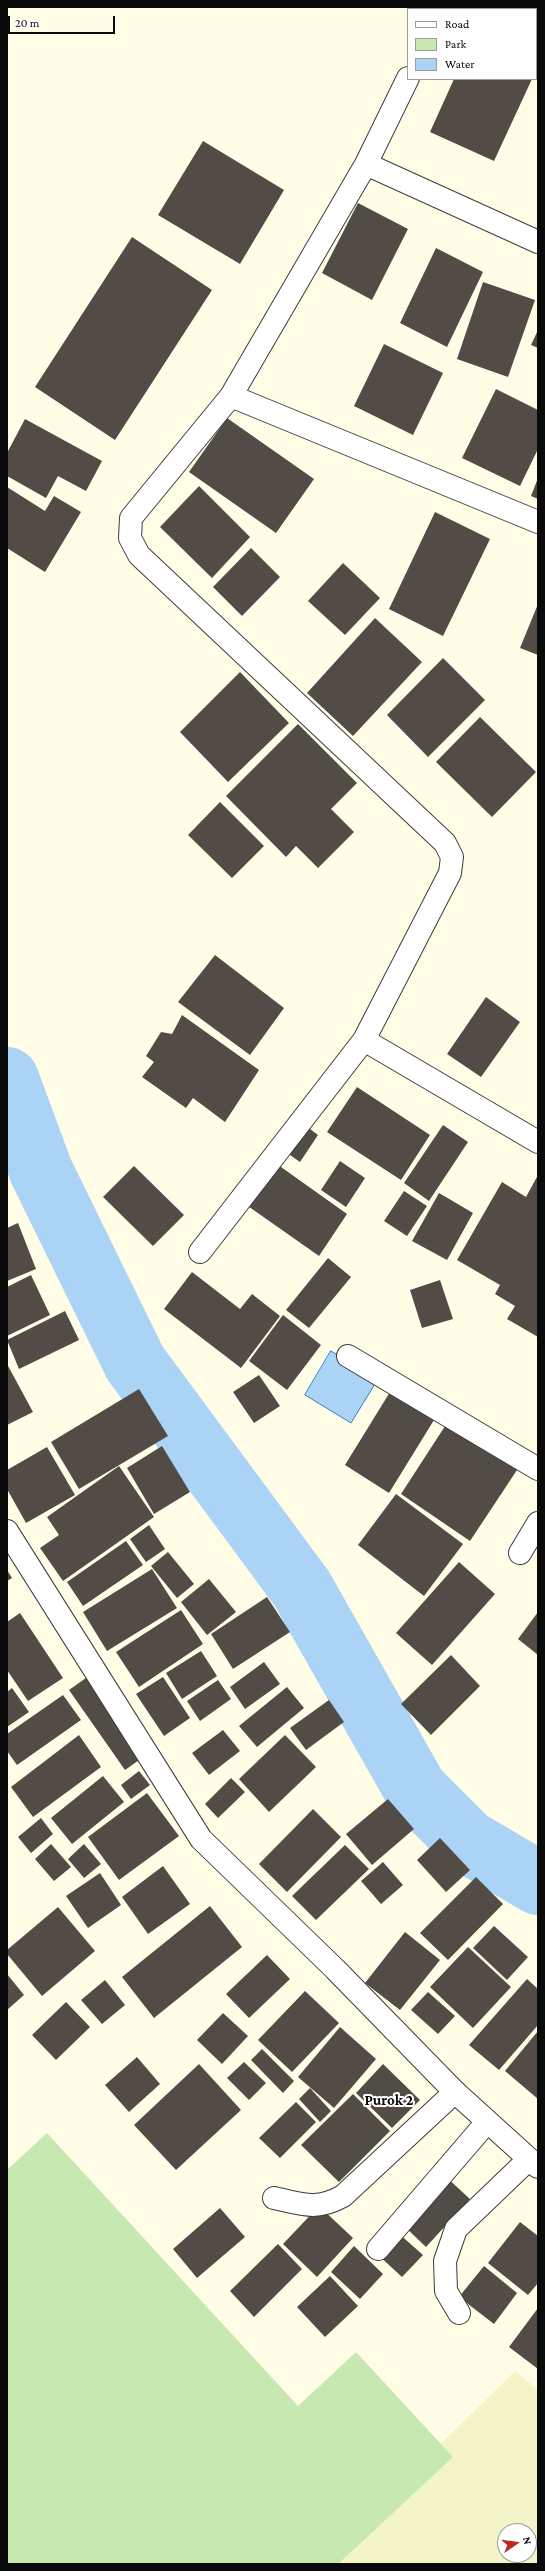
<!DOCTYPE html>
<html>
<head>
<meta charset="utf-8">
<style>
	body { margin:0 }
	#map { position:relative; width:545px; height:2571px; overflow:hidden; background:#fffde6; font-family:"Crimson Pro",serif }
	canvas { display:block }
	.frame { position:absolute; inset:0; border:8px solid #0a0a0a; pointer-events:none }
	.legend { position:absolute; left:407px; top:8px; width:130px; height:72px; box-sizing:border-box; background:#fff; border:1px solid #9d9d9d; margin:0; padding:5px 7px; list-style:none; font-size:12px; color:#0a0a0a }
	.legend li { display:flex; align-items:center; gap:8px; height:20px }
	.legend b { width:20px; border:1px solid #9d9d9d }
	.north { position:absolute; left:497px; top:2523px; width:40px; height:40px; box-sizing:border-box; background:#fff; border:1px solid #9d9d9d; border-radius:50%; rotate:77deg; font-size:11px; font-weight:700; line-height:16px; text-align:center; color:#0a0a0a }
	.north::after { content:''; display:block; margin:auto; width:14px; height:18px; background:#ba2a22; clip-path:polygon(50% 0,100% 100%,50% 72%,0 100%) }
	.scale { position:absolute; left:8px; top:16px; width:107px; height:18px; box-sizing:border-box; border:2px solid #0a0a0a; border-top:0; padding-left:5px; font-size:12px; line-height:14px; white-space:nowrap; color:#0a0a0a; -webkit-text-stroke:3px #fff; paint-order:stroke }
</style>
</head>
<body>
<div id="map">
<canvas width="545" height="2571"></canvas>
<div class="frame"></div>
<ul class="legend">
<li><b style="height:5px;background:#fff"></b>Road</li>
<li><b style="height:11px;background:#c8e8b1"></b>Park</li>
<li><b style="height:11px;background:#abd3f6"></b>Water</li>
</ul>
<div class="north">N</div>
<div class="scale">20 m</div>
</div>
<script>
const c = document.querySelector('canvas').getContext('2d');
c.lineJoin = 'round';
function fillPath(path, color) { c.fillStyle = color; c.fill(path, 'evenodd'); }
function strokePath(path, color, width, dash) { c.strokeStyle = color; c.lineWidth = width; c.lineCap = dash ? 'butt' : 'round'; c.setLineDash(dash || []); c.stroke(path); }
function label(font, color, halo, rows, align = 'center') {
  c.font = font + ' "Crimson Pro",serif'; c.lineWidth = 4; c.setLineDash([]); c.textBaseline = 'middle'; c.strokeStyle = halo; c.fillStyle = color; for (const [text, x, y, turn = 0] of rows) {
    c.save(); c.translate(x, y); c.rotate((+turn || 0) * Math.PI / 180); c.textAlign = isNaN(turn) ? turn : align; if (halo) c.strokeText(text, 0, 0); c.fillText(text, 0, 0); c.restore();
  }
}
const farmland = new Path2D(`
	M 515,2371 L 538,2390 L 538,2564 L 318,2564 ZM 505,2531 L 529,2531 L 529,2555 L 505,2555 Z`);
const green = new Path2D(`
	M 47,2133 L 298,2406 L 356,2352 L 453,2457 L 338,2564 L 7,2564 L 7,2170 Z`);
const water = new Path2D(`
	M 331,1351 L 378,1379 L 351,1423 L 305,1395 Z`);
const river = new Path2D(`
	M 7,1079 L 41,1171 L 135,1363 L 302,1589 L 416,1790 L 467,1841 L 538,1883`);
const building = new Path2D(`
	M 454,79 L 532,79 L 494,161 L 430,132 Z
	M 203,141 L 284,190 L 240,264 L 158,215 Z
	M 358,203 L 408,229 L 372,300 L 322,273 Z
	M 132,237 L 212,290 L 115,440 L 35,387 Z
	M 436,248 L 483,272 L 447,347 L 400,323 Z
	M 483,282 L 535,300 L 508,377 L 457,359 Z
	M 538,330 L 538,348 L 531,345 Z
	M 384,344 L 443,373 L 413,435 L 354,406 Z
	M 496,389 L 538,410 L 538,449 L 520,486 L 462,458 Z
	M 227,418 L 314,479 L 276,533 L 189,472 Z
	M 25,419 L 102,461 L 86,491 L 58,476 L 46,498 L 7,476 L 7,453 Z
	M 538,478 L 538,499 L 531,496 Z
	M 199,486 L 250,537 L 212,578 L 160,527 Z
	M 7,487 L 45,511 L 54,496 L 81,512 L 45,572 L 7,548 Z
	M 435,512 L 490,539 L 443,636 L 389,609 Z
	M 251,548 L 280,577 L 242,616 L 213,587 Z
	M 343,563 L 380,598 L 345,635 L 308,601 Z
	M 538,604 L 538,655 L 520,648 Z
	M 375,618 L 422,662 L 353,736 L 307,693 Z
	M 443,658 L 485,700 L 428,757 L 387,715 Z
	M 240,672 L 289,723 L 228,782 L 180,732 Z
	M 480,717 L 536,772 L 492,817 L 436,762 Z
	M 298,724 L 357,783 L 331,809 L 354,832 L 318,868 L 296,846 L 286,857 L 226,796 Z
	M 220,802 L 264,846 L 232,878 L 188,835 Z
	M 215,955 L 284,1008 L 250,1055 L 178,1002 Z
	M 486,997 L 520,1022 L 481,1077 L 447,1054 Z
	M 182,1015 L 259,1070 L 225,1122 L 193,1098 L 186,1108 L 142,1077 L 154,1062 L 146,1056 L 161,1032 L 172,1034 Z
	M 357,1087 L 430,1135 L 401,1180 L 327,1132 Z
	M 302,1123 L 318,1135 L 300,1162 L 283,1150 Z
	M 443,1125 L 468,1142 L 429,1201 L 404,1183 Z
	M 340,1161 L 365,1178 L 346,1207 L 321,1190 Z
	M 274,1162 L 347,1214 L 319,1256 L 245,1204 Z
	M 134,1166 L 184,1215 L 153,1246 L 103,1197 Z
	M 538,1175 L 538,1337 L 507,1319 L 515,1306 L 495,1294 L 500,1285 L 457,1260 L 502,1182 L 526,1197 Z
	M 404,1191 L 427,1206 L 407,1236 L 384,1221 Z
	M 439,1193 L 473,1213 L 447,1260 L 412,1241 Z
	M 18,1223 L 36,1269 L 7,1281 L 7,1228 Z
	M 328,1258 L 351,1277 L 309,1328 L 286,1310 Z
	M 192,1272 L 240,1309 L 252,1294 L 280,1316 L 241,1368 L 164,1309 Z
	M 31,1275 L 50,1315 L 7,1336 L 7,1287 Z
	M 440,1280 L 453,1319 L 422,1328 L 410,1290 Z
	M 65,1311 L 79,1340 L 19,1369 L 7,1340 Z
	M 283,1315 L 321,1345 L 287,1390 L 249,1361 Z
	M 7,1364 L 33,1412 L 7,1425 Z
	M 259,1375 L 280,1406 L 254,1423 L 233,1392 Z
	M 139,1389 L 168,1436 L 79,1489 L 51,1442 Z
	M 390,1392 L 434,1420 L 389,1493 L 345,1465 Z
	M 449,1420 L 519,1467 L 470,1541 L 401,1494 Z
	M 162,1446 L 190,1492 L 154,1514 L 127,1468 Z
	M 47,1447 L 75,1495 L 26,1523 L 7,1489 L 7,1470 Z
	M 119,1466 L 154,1517 L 63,1581 L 40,1548 L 59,1535 L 47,1517 Z
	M 396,1494 L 463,1544 L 424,1596 L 358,1545 Z
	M 149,1525 L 165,1549 L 146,1562 L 130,1539 Z
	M 126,1541 L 143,1565 L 83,1606 L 67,1582 Z
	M 168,1552 L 194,1584 L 177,1598 L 151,1566 Z
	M 459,1562 L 495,1594 L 432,1665 L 396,1633 Z
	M 152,1569 L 177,1608 L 107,1651 L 83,1612 Z
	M 7,1570 L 12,1578 L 7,1581 Z
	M 209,1579 L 236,1612 L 207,1635 L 181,1602 Z
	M 267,1597 L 290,1632 L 233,1669 L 211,1634 Z
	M 181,1610 L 203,1644 L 139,1687 L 116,1652 Z
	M 538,1612 L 538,1655 L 518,1639 Z
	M 20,1613 L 63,1678 L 28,1701 L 7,1670 L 7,1622 Z
	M 201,1651 L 217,1676 L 182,1699 L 166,1673 Z
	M 451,1655 L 480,1686 L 431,1735 L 401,1704 Z
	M 264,1662 L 280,1684 L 245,1709 L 230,1687 Z
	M 163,1677 L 190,1718 L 164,1736 L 136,1694 Z
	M 86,1678 L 142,1758 L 125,1770 L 69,1690 Z
	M 218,1680 L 231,1699 L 200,1721 L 187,1701 Z
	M 287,1687 L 304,1708 L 257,1747 L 239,1726 Z
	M 12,1688 L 29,1712 L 7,1727 L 7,1692 Z
	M 63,1695 L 81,1720 L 17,1765 L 7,1751 L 7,1734 Z
	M 329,1700 L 344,1722 L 306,1750 L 290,1728 Z
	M 223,1730 L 240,1751 L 209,1775 L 192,1753 Z
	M 79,1735 L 101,1767 L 33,1817 L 11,1787 Z
	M 285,1735 L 316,1767 L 269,1812 L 239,1779 Z
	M 139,1771 L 150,1785 L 131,1799 L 121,1785 Z
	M 103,1776 L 124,1802 L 72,1844 L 51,1818 Z
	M 231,1778 L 245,1792 L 218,1818 L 205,1804 Z
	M 147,1793 L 179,1836 L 119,1880 L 88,1837 Z
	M 388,1799 L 414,1829 L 372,1865 L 346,1834 Z
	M 313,1809 L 341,1837 L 287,1892 L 259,1864 Z
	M 41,1818 L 53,1834 L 31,1853 L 18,1837 Z
	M 440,1838 L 470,1870 L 446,1892 L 417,1860 Z
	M 51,1844 L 71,1867 L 54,1881 L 35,1859 Z
	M 84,1844 L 101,1864 L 84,1878 L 68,1859 Z
	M 345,1845 L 369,1869 L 316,1920 L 292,1896 Z
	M 383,1862 L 403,1885 L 381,1904 L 361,1881 Z
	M 163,1866 L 190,1904 L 148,1934 L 122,1897 Z
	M 100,1873 L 121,1905 L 88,1928 L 66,1896 Z
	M 476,1877 L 503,1904 L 448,1960 L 420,1933 Z
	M 210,1906 L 242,1947 L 154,2018 L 122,1977 Z
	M 58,1907 L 95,1951 L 42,1996 L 7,1954 L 7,1950 Z
	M 494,1926 L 528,1957 L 507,1980 L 473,1948 Z
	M 405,1932 L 440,1960 L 400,2010 L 365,1983 Z
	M 468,1947 L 511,1987 L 473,2028 L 430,1987 Z
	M 267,1955 L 290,1979 L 249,2018 L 226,1994 Z
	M 7,1974 L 24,1995 L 7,2010 Z
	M 527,1979 L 538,1989 L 538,2025 L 499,2070 L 469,2045 Z
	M 105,1980 L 125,2005 L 102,2024 L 81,2000 Z
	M 305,1991 L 339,2023 L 292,2072 L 258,2040 Z
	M 428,1992 L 455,2016 L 438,2034 L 411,2010 Z
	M 66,2002 L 90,2027 L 56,2060 L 32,2035 Z
	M 223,2013 L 248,2036 L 222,2064 L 197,2040 Z
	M 340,2027 L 376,2059 L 334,2108 L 298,2077 Z
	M 538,2031 L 538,2099 L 505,2071 Z
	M 262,2049 L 294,2081 L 283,2093 L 251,2060 Z
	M 137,2057 L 160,2084 L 129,2112 L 105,2085 Z
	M 244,2062 L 266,2083 L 249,2100 L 227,2078 Z
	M 199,2064 L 241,2110 L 176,2170 L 134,2125 Z
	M 383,2064 L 420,2100 L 392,2128 L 356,2093 Z
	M 310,2088 L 331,2111 L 320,2122 L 299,2099 Z
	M 353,2094 L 390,2131 L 339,2182 L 301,2145 Z
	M 296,2102 L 316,2122 L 280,2158 L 259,2138 Z
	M 445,2176 L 470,2199 L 426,2247 L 402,2224 Z
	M 319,2206 L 353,2238 L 317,2277 L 283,2244 Z
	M 220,2208 L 245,2237 L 197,2278 L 173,2249 Z
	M 520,2222 L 538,2236 L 538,2283 L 528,2295 L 488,2263 Z
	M 397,2232 L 423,2255 L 402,2277 L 377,2254 Z
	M 278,2244 L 302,2269 L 254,2317 L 230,2291 Z
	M 354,2246 L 383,2274 L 360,2299 L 331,2272 Z
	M 484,2266 L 517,2293 L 494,2324 L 459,2297 Z
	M 330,2276 L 358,2306 L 325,2337 L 297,2307 Z
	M 538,2308 L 538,2369 L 509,2347 Z`);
const minor = new Path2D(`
	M 441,9 L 442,7
	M 366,164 L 538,242
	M 231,396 L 538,522
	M 364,1040 L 538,1142
	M 200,1252 L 364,1040 L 450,873 L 452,857 L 445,843 L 139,555 L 130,538 L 131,518 L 231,396 L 366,164 L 408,78
	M 348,1356 L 538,1469
	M 520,1553 L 538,1523
	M 274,2198 C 302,2204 316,2211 343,2196 L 455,2092
	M 378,2249 L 487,2122
	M 459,2313 L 446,2291 L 445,2261 L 456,2229 L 528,2160`);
const tertiary = new Path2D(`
	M 7,1531 L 201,1839 L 335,1969 L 455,2092 L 538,2167`);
const neighbourhoodNames = [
	["Purok 2",389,2100]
];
fillPath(farmland, '#f3f4c7');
fillPath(green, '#c8e8b1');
fillPath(water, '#abd3f6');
strokePath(water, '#3180ce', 1);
strokePath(river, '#abd3f6', 64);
fillPath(building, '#524c46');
strokePath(minor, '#3d3d3d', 24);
strokePath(tertiary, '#3d3d3d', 24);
strokePath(minor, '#fff', 22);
strokePath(tertiary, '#fff', 22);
label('bold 15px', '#0a0a0a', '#fff', neighbourhoodNames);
</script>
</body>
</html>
